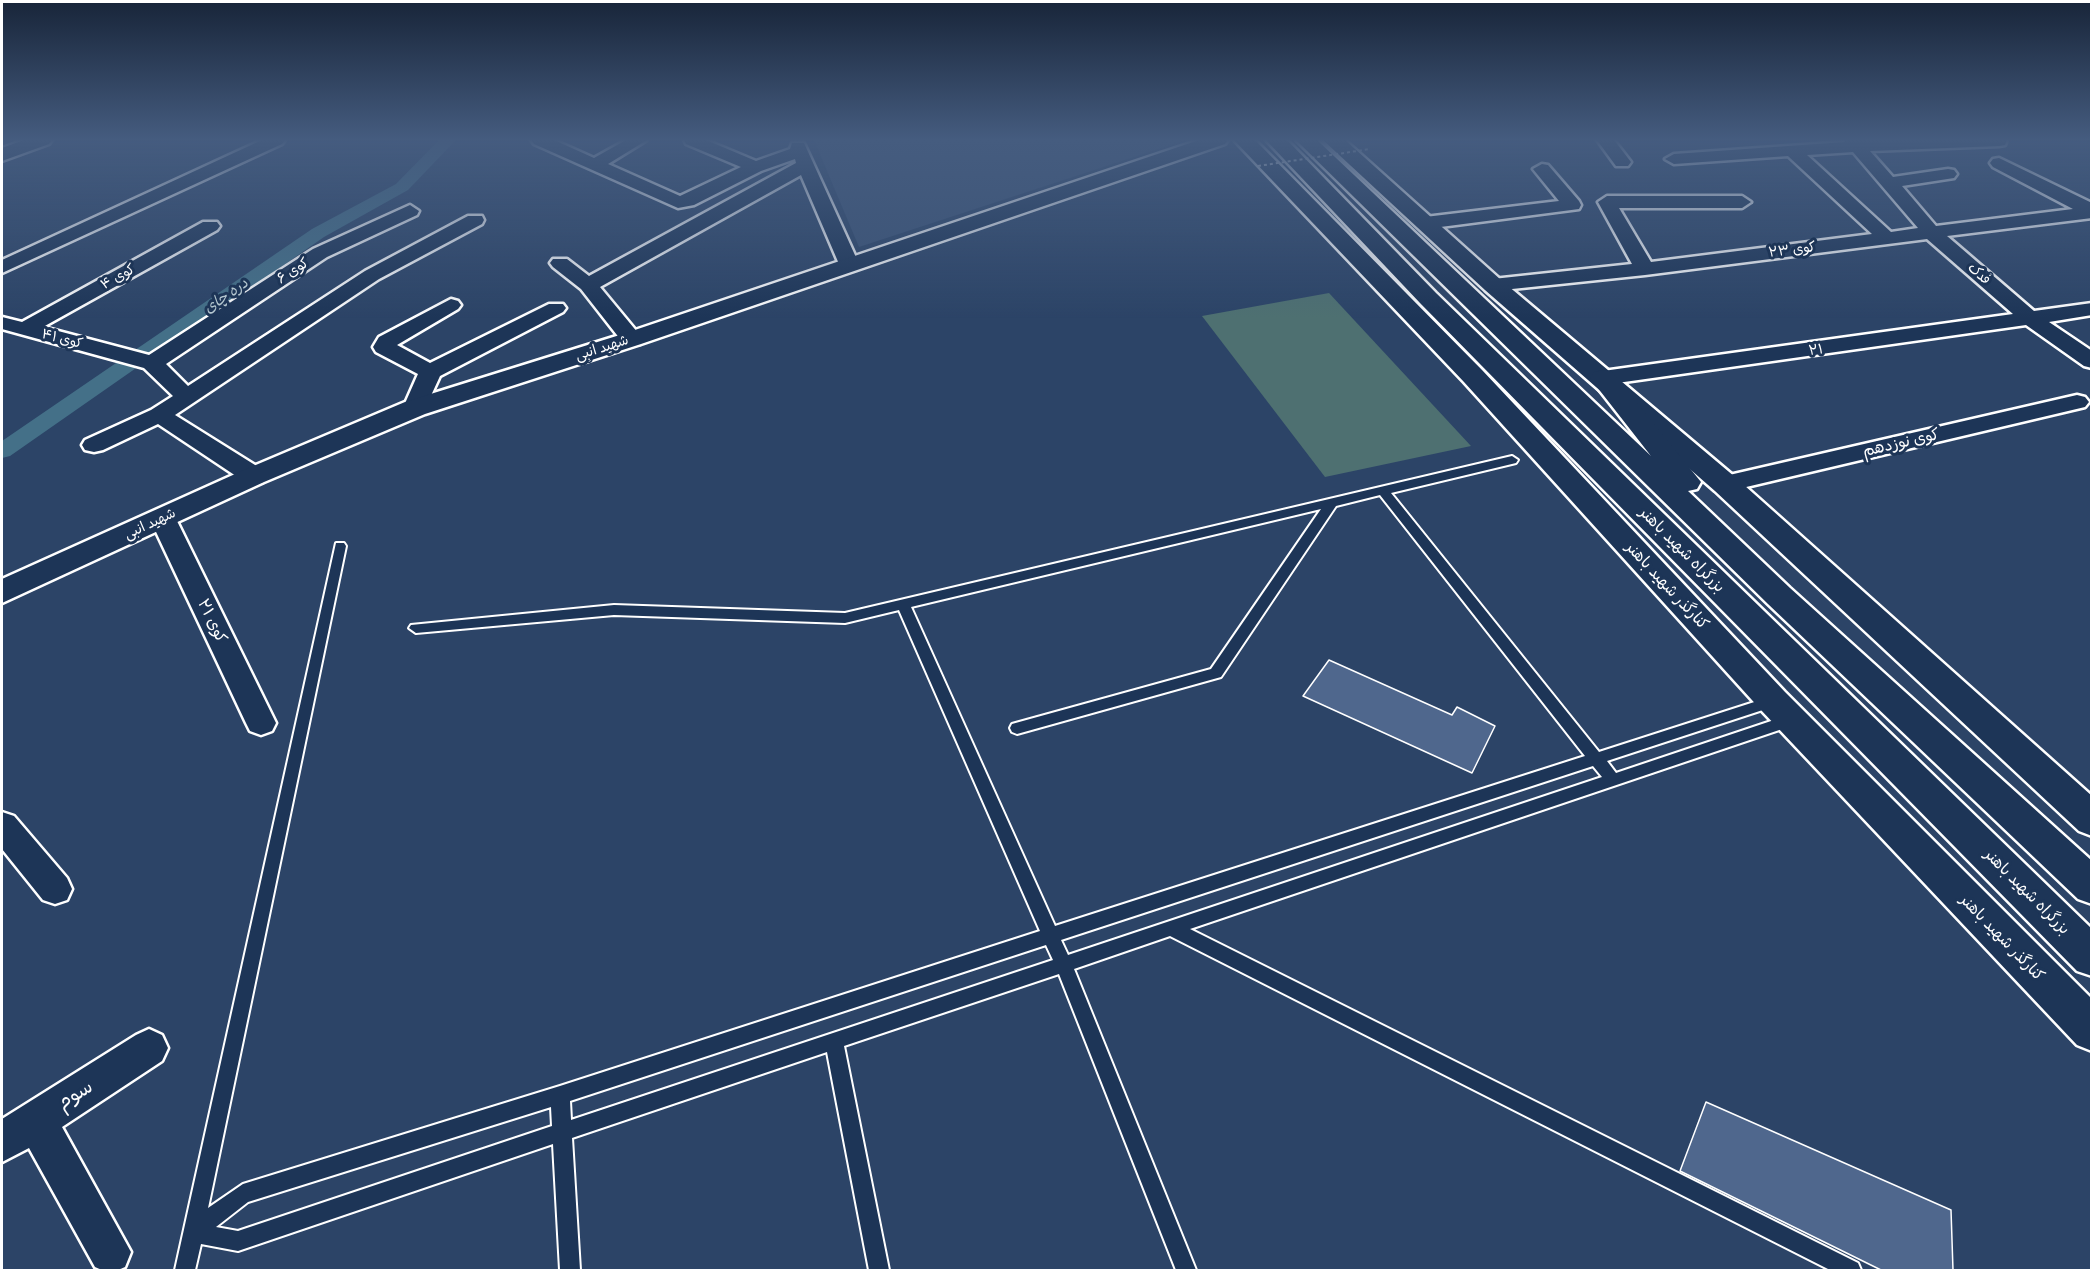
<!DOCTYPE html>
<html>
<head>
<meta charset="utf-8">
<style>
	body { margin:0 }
	#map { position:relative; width:2093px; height:1272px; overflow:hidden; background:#2c4467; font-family:Delius,sans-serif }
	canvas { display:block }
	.frame { position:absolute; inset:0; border:3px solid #fff; pointer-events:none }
</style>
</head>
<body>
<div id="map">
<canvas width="2093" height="1272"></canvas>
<div class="frame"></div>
</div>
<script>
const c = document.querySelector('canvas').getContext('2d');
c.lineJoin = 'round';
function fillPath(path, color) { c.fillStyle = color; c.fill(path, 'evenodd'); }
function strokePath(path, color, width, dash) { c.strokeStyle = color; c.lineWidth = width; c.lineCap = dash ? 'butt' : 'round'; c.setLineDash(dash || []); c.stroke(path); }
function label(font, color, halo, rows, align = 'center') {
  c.font = font + ' Delius,"Playpen Sans Arabic",sans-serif'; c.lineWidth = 6; c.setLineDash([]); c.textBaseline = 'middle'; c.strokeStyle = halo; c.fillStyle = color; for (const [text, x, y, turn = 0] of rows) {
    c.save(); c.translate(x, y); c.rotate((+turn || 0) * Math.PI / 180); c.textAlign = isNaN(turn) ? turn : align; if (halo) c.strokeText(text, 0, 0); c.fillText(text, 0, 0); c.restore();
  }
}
const built = new Path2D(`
	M 814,140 L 1186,140 L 859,247 Z`);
const green = new Path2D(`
	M 1329,293 L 1471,446 L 1325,477 L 1202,316 Z`);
const canal = new Path2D(`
	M 439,140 L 456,140 L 408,190 L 324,237 L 10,456 L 2,458 L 2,441 L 312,229 L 396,184 Z`);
const building = new Path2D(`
	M 1329,660 L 1452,715 L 1457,707 L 1495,726 L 1472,773 L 1303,696 Z
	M 1706,1102 L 1951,1210 L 1953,1270 L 1881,1270 L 1680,1171 Z`);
const lane = new Path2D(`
	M 1512,456 L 1518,460 L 1516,463 L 1391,493 L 1599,752 L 1773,696 L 1778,697 L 1780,701 L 1778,705 L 1607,761 L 1616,773 L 1792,714 L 1797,716 L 1799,720 L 1797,724 L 1190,929 L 1858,1263 L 1861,1270 L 1830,1270 L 1170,936 L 1074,969 L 1196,1270 L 1176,1270 L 1059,974 L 844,1046 L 889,1270 L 869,1270 L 827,1052 L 572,1138 L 580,1270 L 560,1270 L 553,1144 L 238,1251 L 201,1244 L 195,1270 L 175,1270 L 336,543 L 344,543 L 346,546 L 208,1208 L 243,1184 L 560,1086 L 1040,931 L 899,610 L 845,623 L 614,615 L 416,633 L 409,628 L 411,625 L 614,605 L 845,613 ZM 1380,495 L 1585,756 L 1055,926 L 911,607 L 1321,509 L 1211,669 L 1012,724 L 1010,728 L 1012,732 L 1017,734 L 1221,677 L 1336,506 ZM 1593,766 L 1602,777 L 1068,955 L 1061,940 ZM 1046,945 L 1053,960 L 571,1120 L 570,1101 ZM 551,1107 L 552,1126 L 238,1231 L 216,1227 L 248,1202 Z`);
const street = new Path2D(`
	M 262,140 L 285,140 L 282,144 L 2,273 L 2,260 Z
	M 531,140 L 554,140 L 594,158 L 626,140 L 647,140 L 608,164 L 680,196 L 741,167 L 686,144 L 684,140 L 706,140 L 756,161 L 790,149 L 792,143 L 804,143 L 859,264 L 856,268 L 842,268 L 839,264 L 801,175 L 600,287 L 643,339 L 640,344 L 624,344 L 581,289 L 553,267 L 550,263 L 553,259 L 567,259 L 589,276 L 796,163 L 795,159 L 761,171 L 694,205 L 678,208 L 534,144 Z
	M 1597,140 L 1614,140 L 1631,162 L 1628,166 L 1616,166 Z
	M 1844,140 L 2007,140 L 2005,145 L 1999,146 L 1870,151 L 1893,177 L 1948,169 L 1954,170 L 1957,174 L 1954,178 L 1902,186 L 1936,226 L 2073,209 L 1993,167 L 1990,163 L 1993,159 L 1999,158 L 2092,203 L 2092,218 L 1947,236 L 2034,311 L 2092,303 L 2092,315 L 2049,322 L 2092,351 L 2092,368 L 2084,366 L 2026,325 L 1603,385 L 1595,383 L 1592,378 L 1595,373 L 1603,371 L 2013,314 L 1927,239 L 1645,275 L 1493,291 L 1486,289 L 1483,285 L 1486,281 L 1493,279 L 1632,264 L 1598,202 L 1607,196 L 1742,196 L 1751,202 L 1742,208 L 1619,208 L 1651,262 L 1872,234 L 1788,156 L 1674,164 L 1665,159 L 1674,154 L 1845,142 ZM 1853,152 L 1918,228 L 1891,232 L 1807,155 Z
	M 1542,164 L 1548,165 L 1579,201 L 1581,205 L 1579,209 L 1425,229 L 1416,223 L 1425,217 L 1559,201 L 1533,169 Z
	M 410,205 L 419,211 L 417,215 L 327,257 L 166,364 L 188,386 L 365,271 L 468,216 L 482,216 L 484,220 L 482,224 L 379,279 L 175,415 L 263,470 L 266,476 L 263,482 L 254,484 L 245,482 L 158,424 L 103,450 L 94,452 L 85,450 L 82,445 L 85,440 L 151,410 L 173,396 L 144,368 L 2,329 L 2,317 L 22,322 L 203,222 L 217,222 L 220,226 L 217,230 L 43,327 L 149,355 L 313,249 Z
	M 451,299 L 458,301 L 461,305 L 458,309 L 397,345 L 430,363 L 549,304 L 563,304 L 566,308 L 563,312 L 440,376 L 423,413 L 407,413 L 403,408 L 418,374 L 376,352 L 373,347 L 379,337 Z
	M 2077,395 L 2085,397 L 2089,402 L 2085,407 L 1725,492 L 1716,490 L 1713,484 L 1716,478 L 1725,476 Z
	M 163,510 L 172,513 L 176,519 L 276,723 L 272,731 L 261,735 L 250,731 L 246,723 L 150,519 L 154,513 Z
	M 2,812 L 14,816 L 67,878 L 72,889 L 67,900 L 55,904 L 43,900 L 2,849 Z
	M 149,1029 L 162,1035 L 168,1048 L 162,1061 L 62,1127 L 131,1252 L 125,1267 C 114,1272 106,1272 95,1267 L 29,1148 L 2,1162 L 2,1119 L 136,1035 Z`);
const secondary = new Path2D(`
	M 1199,140 L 1228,140 L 1225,144 L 641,344 L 425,414 L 264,482 L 2,603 L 2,579 L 244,470 L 405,402 L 623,334 Z
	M 1234,140 L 1255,140 L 1482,370 L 1785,692 L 2092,999 L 2092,1051 L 2077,1045 L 1761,710 L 1464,382 Z
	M 1323,140 L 1345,140 L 1501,280 L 1735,477 L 2092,796 L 2092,836 L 2079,831 L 1715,491 L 1485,290 Z`);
const primary = new Path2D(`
	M 24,140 L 52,140 L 49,144 L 2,161 L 2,148 Z`);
const highway = new Path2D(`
	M 1266,140 L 1287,140 L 1436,293 L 2092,929 L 2092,976 L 2077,971 L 1420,303 Z
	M 1296,140 L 1317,140 L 1651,456 L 1590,378 L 1594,372 L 1603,370 L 1612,372 L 1701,482 L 1697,489 L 1688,491 L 1790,588 L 2092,861 L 2092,904 L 2078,899 L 1768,604 Z`);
const pathBridge = new Path2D(`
	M 1258,166 L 1370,149`);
const farStreetnames = [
	["کوی ۲۳",1792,250,-7],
	["کوی ۶",293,271,-33],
	["فدک",1979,274,41],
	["کوی ۴",118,277,-29],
	["کوی ۴۱",62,339,15],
	["شهید انبی",602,348,-18],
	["۲۱",1816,350,-8],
	["شهید انبی",150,524,-25]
];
const farWaternames = [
	["دره چای",226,296,-35]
];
const streetNames = [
	["کوی نوزدهم",1901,443,-13],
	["بزرگراه شهید باهنر",1682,550,45],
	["کنارگذر شهید باهنر",1667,586,47],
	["کوی ۲۱",212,621,64],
	["بزرگراه شهید باهنر",2027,892,45],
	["کنارگذر شهید باهنر",2002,938,46]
];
const nearStreetnames = [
	["سوم",75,1095,-32]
];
fillPath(built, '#3a5275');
fillPath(green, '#4e7071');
fillPath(canal, '#447088');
fillPath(building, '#4f678d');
strokePath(building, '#fff', 1.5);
strokePath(lane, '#fff', 4);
strokePath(street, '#fff', 5);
strokePath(secondary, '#fff', 5);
strokePath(primary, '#fff', 5);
strokePath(highway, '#fff', 5);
fillPath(lane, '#1d3557');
fillPath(street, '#1d3557');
fillPath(secondary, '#1d3557');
fillPath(primary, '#1d3557');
fillPath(highway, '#1d3557');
strokePath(pathBridge, '#fff', 2, [3, 3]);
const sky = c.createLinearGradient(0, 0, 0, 318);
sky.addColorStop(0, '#182539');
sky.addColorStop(0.44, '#455c7f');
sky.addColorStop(1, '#455c7f00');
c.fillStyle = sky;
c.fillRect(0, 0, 2093, 318);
label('14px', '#fff', '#1d3557', farStreetnames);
label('italic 15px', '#b4c6cf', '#1d3557', farWaternames);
label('16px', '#fff', '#1d3557', streetNames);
label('20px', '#fff', '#1d3557', nearStreetnames);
</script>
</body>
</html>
